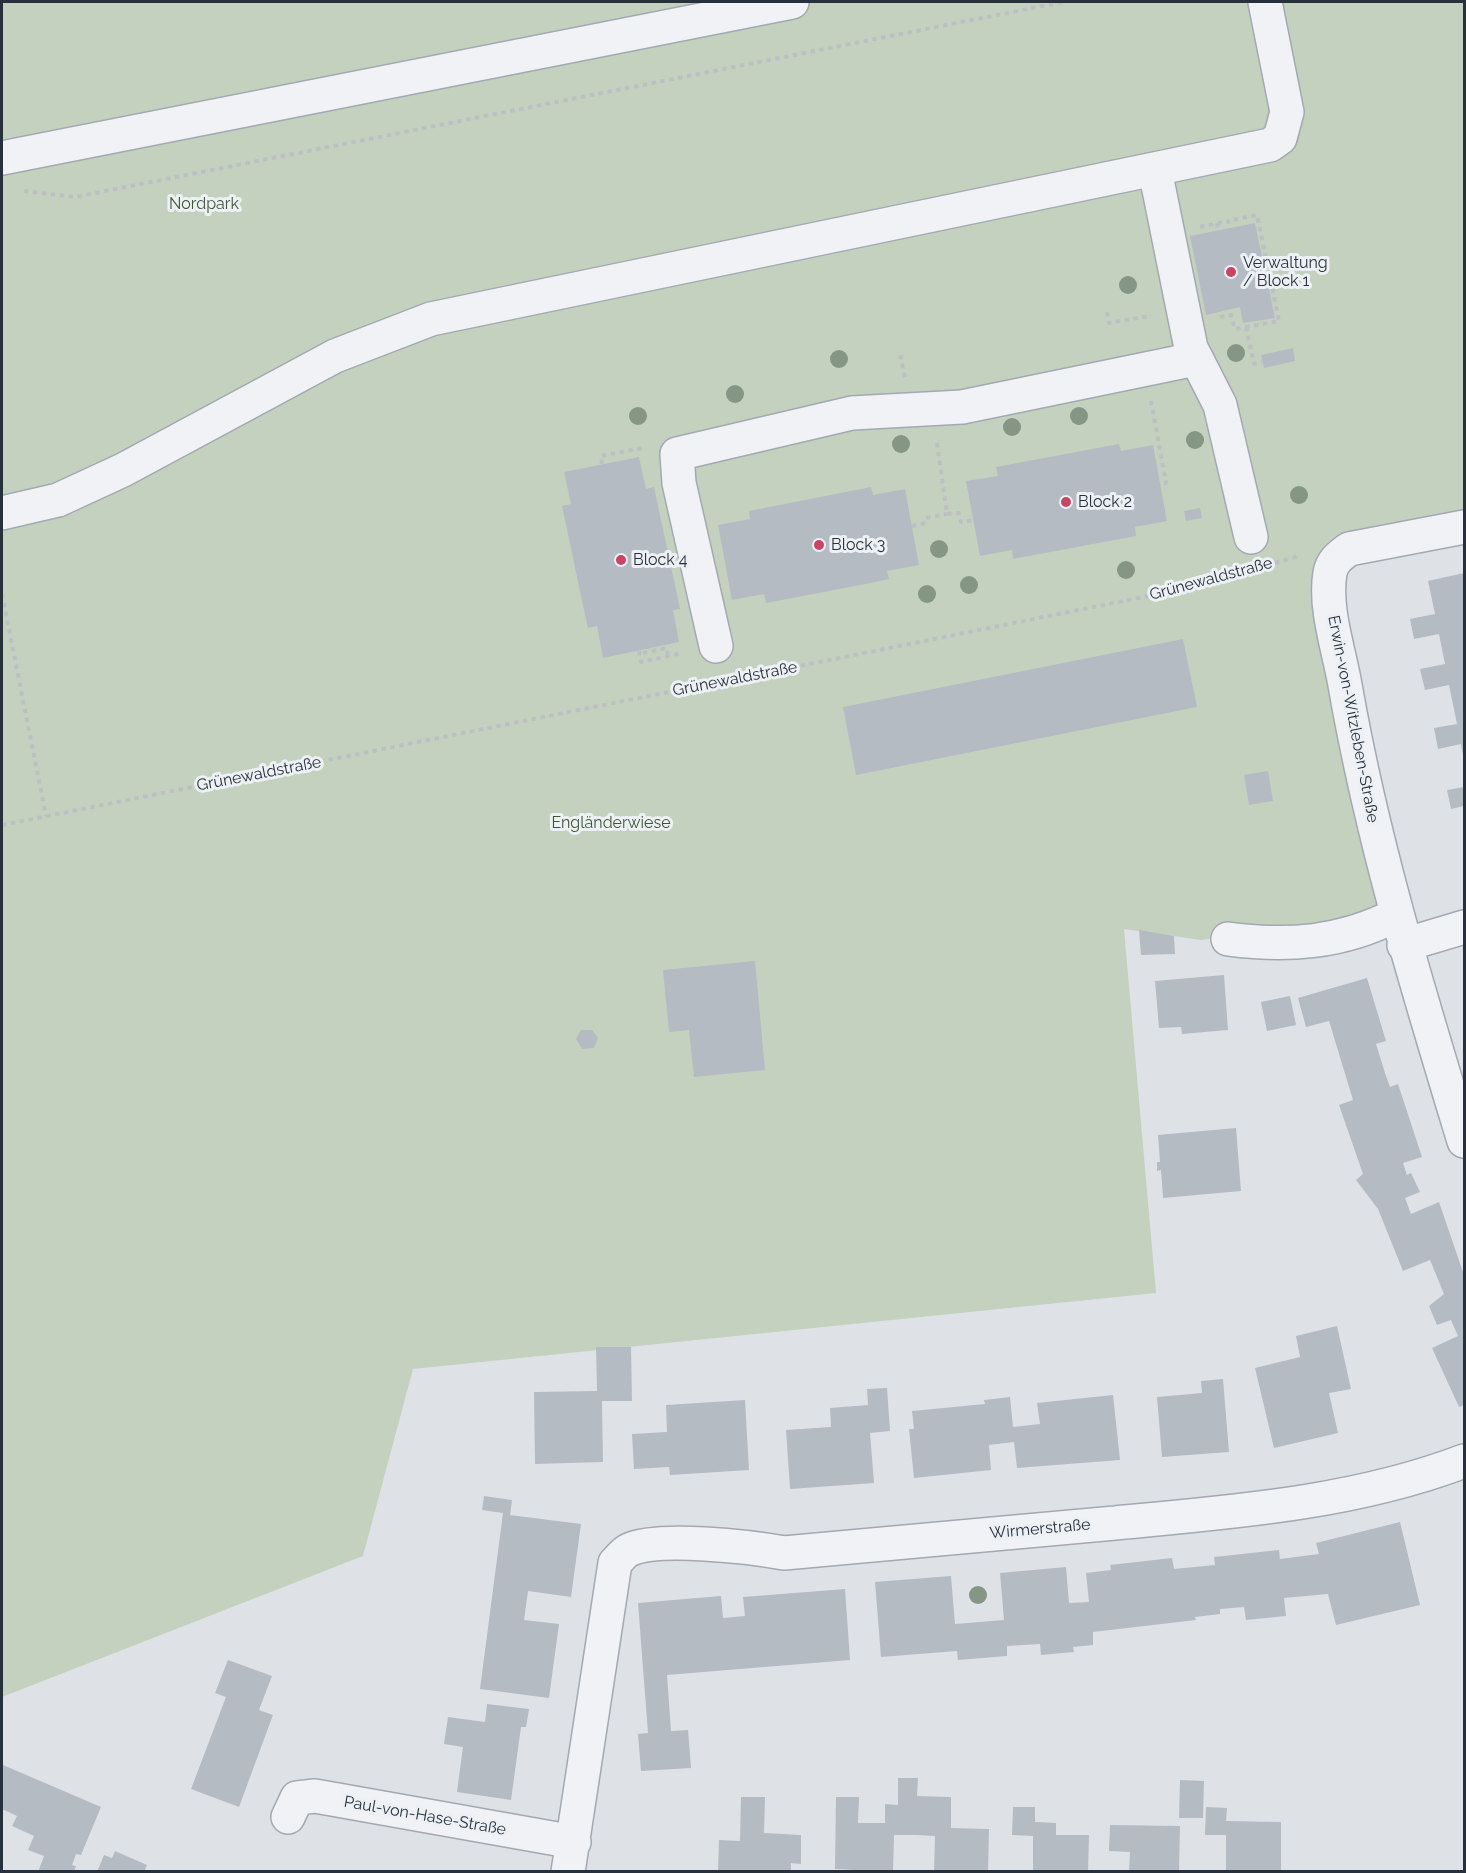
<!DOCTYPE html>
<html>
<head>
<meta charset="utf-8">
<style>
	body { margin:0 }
	#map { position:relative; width:1466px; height:1873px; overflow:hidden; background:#dee2e7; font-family:Raleway,sans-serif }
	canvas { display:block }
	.frame { position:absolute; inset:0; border:3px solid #27313d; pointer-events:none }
</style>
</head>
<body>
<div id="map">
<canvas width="1466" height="1873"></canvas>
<div class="frame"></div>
</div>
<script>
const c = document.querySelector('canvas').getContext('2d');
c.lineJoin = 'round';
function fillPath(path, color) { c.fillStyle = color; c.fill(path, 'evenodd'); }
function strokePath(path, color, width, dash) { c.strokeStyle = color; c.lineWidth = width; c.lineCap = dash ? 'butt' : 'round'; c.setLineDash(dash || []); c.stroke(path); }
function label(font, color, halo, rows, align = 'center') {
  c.font = font + ' Raleway,sans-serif'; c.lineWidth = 6; c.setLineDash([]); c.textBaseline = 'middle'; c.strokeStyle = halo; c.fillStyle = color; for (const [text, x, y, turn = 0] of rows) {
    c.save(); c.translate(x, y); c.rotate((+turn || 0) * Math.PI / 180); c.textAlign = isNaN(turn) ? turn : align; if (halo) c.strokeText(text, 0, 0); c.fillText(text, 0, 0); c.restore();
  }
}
const green = new Path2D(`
	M 2,2 L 1464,2 L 1464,514 L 1316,575 L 1378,907 L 1347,929 L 1244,934 L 1201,940 L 1124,929 L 1156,1293 L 413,1369 L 363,1556 L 2,1697 Z`);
const building = new Path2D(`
	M 1255,223 L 1275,318 L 1243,323 L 1240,307 L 1206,315 L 1190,236 Z
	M 1293,348 L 1295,361 L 1264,368 L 1261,355 Z
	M 1119,444 L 1121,451 L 1153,445 L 1167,521 L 1135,527 L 1136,536 L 1013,559 L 1012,550 L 980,556 L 966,481 L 998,476 L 996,467 Z
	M 639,457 L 646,489 L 654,487 L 680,609 L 673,610 L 679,642 L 603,658 L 597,626 L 588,628 L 584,610 L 562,506 L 571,504 L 564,472 Z
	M 871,487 L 873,495 L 905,489 L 919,565 L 887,571 L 889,579 L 871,583 L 766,603 L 764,594 L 732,600 L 718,525 L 750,519 L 749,511 Z
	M 1200,508 L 1202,518 L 1186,521 L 1184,511 Z
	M 1464,573 L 1464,755 L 1463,755 L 1461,744 L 1438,749 L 1434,728 L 1457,724 L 1449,685 L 1425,690 L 1420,669 L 1445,664 L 1439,634 L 1414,639 L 1410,619 L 1435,614 L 1428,581 Z
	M 1183,639 L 1197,707 L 856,775 L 843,707 Z
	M 1268,771 L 1273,801 L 1249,805 L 1244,775 Z
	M 1464,787 L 1464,806 L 1451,809 L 1447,790 Z
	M 1139,930 L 1174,936 L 1175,954 L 1141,955 Z
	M 755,961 L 765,1070 L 694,1077 L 689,1030 L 669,1032 L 663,970 Z
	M 1224,975 L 1228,1030 L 1182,1034 L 1181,1027 L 1159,1028 L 1155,981 Z
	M 1367,978 L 1386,1041 L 1376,1044 L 1385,1073 L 1390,1087 L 1398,1084 L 1422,1157 L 1403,1163 L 1407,1175 L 1411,1173 L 1420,1192 L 1405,1198 L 1411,1214 L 1439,1202 L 1464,1275 L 1464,1405 L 1459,1407 L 1432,1348 L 1458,1336 L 1451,1320 L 1437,1325 L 1429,1306 L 1444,1294 L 1430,1260 L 1403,1271 L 1378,1209 L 1356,1180 L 1363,1174 L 1339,1105 L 1353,1100 L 1329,1021 L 1306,1027 L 1298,998 Z
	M 1290,996 L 1296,1025 L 1267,1031 L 1261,1002 Z
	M 581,1030 L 592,1030 L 598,1038 L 594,1048 L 582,1049 L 576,1039 Z
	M 1236,1128 L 1241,1191 L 1163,1198 L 1161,1170 L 1157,1171 L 1157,1162 L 1160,1162 L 1158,1135 Z
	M 1337,1326 L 1351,1389 L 1329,1393 L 1338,1433 L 1274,1448 L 1255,1368 L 1300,1357 L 1296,1336 Z
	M 596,1347 L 631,1347 L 632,1401 L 602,1401 L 603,1462 L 535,1464 L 534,1392 L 597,1391 Z
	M 1223,1379 L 1229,1452 L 1162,1457 L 1157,1397 L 1202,1393 L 1201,1381 Z
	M 887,1388 L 890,1431 L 870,1433 L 874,1483 L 790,1489 L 786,1430 L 831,1427 L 830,1408 L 868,1405 L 867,1389 Z
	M 1113,1395 L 1120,1460 L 1017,1468 L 1014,1442 L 989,1445 L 991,1470 L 914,1478 L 909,1429 L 914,1429 L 912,1411 L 985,1404 L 984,1400 L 1010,1397 L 1013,1427 L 1040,1424 L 1037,1403 Z
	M 745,1400 L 749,1470 L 670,1475 L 669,1467 L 634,1469 L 632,1434 L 667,1432 L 666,1405 Z
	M 484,1496 L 512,1500 L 510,1515 L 581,1524 L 571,1597 L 528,1591 L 524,1620 L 559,1624 L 549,1698 L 480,1689 L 503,1513 L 482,1510 Z
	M 1400,1522 L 1420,1605 L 1336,1625 L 1328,1594 L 1284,1598 L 1286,1616 L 1246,1620 L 1244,1607 L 1220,1609 L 1220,1614 L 1195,1617 L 1196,1620 L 1093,1632 L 1093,1645 L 1073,1647 L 1074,1652 L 1041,1655 L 1040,1644 L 1007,1646 L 1007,1656 L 958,1660 L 957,1651 L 881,1657 L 875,1582 L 951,1576 L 955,1624 L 1004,1620 L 1000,1573 L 1066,1567 L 1069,1603 L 1089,1602 L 1086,1573 L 1111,1570 L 1110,1565 L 1172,1558 L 1174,1569 L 1215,1565 L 1214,1557 L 1279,1550 L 1280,1559 L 1319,1554 L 1316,1543 Z
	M 845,1589 L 850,1660 L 667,1675 L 671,1731 L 688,1730 L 691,1768 L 641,1771 L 638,1734 L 648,1733 L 638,1603 L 721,1596 L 723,1618 L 745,1616 L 743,1597 Z
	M 228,1660 L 272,1676 L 259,1710 L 273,1715 L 239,1807 L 191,1789 L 226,1697 L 215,1693 Z
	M 487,1704 L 529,1709 L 526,1727 L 521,1727 L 511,1800 L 457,1792 L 463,1747 L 444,1744 L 448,1717 L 485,1722 Z
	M 3,1765 L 101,1807 L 81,1855 L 76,1854 L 72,1865 L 76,1866 L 74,1872 L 38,1872 L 44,1856 L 28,1850 L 34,1836 L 12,1826 L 17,1816 L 2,1809 Z
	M 898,1778 L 918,1778 L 917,1796 L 951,1797 L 951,1828 L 989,1829 L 988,1872 L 934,1872 L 935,1836 L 916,1835 L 894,1835 L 893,1872 L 835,1869 L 836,1797 L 859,1797 L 858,1823 L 885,1823 L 885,1804 L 898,1805 Z
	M 1180,1780 L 1204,1781 L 1203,1818 L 1179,1818 Z
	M 741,1797 L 765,1797 L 764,1833 L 801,1835 L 801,1864 L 791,1863 L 791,1872 L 718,1872 L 719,1840 L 740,1841 Z
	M 1013,1807 L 1035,1807 L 1035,1822 L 1056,1823 L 1056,1835 L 1089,1835 L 1088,1872 L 1033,1872 L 1033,1836 L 1012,1835 Z
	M 1206,1807 L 1227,1808 L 1226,1821 L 1281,1822 L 1281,1872 L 1226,1872 L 1226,1835 L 1205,1835 Z
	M 1110,1825 L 1180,1826 L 1179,1872 L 1129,1872 L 1130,1852 L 1109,1851 Z
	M 115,1851 L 147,1865 L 144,1872 L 97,1872 L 104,1855 L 112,1858 Z`);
const path = new Path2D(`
	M 24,191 L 75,197 L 1063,2
	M 1217,223 L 1218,231
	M 1200,227 L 1228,221 L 1230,228
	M 1107,312 L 1109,323 L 1150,316
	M 1220,317 L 1231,315 L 1235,329 L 1279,321 L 1257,215 L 1228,221
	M 1246,327 L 1254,364 L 1262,362
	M 900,355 L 905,377
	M 1151,401 L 1166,483 L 1160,484
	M 937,443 L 947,514 L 959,513 L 961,522 L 973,520
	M 602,464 L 601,456 L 642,448
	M 912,526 L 923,524 L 926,518 L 947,514
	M 1275,563 L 1299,556
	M 2,594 L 46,816
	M 639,651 L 641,662 L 682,653
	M 643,653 L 667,648 L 668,656
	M 730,680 L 1188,588 L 1245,572
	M 2,825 L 719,682`);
const minor = new Path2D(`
	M 2,158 L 792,2
	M 1155,170 L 1191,348 L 1220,405 L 1251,537
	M 2,513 L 58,500 L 123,470 L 335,356 L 431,319 L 1270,145 L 1280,138 L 1287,112 L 1265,2
	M 1464,527 L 1349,549 C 1340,556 1332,561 1330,573 C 1324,608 1339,650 1345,685 C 1372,840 1418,990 1464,1141
	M 716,646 L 679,483 L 677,454 L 852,413 L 962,407 L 1195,359
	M 1228,939 C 1287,947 1342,943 1396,915
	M 1404,945 L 1464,927
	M 288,1817 L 297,1798 L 315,1796 L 574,1842
	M 568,1872 L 615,1563 C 619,1559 624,1552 629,1550 C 658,1536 751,1547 784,1553 C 895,1543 1005,1533 1115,1523 C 1232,1512 1354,1503 1464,1461`);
const trees = [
	[1128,285],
	[1236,353],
	[839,359],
	[735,394],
	[638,416],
	[1079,416],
	[1012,427],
	[1195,440],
	[901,444],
	[1299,495],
	[939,549],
	[1126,570],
	[969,585],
	[927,594],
	[978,1595]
];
const markers = [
	[1231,272,6,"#ca4563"],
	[1066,502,6,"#ca4563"],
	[819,545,6,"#ca4563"],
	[621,560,6,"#ca4563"]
];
const parkNames = [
	["Nordpark",204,204],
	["Engländerwiese",611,823]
];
const poiNames = [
	["Verwaltung",1243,263],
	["/ Block 1",1243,281],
	["Block 2",1078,502],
	["Block 3",831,545],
	["Block 4",633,560]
];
const streetNames = [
	["Grünewaldstraße",1211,579,-15],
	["Grünewaldstraße",735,679,-11],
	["Erwin-von-Witzleben-Straße",1353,719,79],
	["Grünewaldstraße",259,774,-11],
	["Wirmerstraße",1040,1529,-5],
	["Paul-von-Hase-Straße",425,1816,10]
];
fillPath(green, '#c5d1bf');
fillPath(building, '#b5bbc3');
strokePath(minor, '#a3a9b1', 36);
strokePath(path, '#bcc0c5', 4, [4.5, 4.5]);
strokePath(minor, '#f0f2f5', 33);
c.fillStyle = '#869685';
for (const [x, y] of trees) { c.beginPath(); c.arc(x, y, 9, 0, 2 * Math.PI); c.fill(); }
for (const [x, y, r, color] of markers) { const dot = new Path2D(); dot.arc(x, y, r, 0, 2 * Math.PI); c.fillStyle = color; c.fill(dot); strokePath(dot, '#edf1f5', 2); }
label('16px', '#3e5835', '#edf1f5', parkNames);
label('16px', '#27313d', '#edf1f5', poiNames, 'left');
label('16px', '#27313d', '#edf1f5', streetNames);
</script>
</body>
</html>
